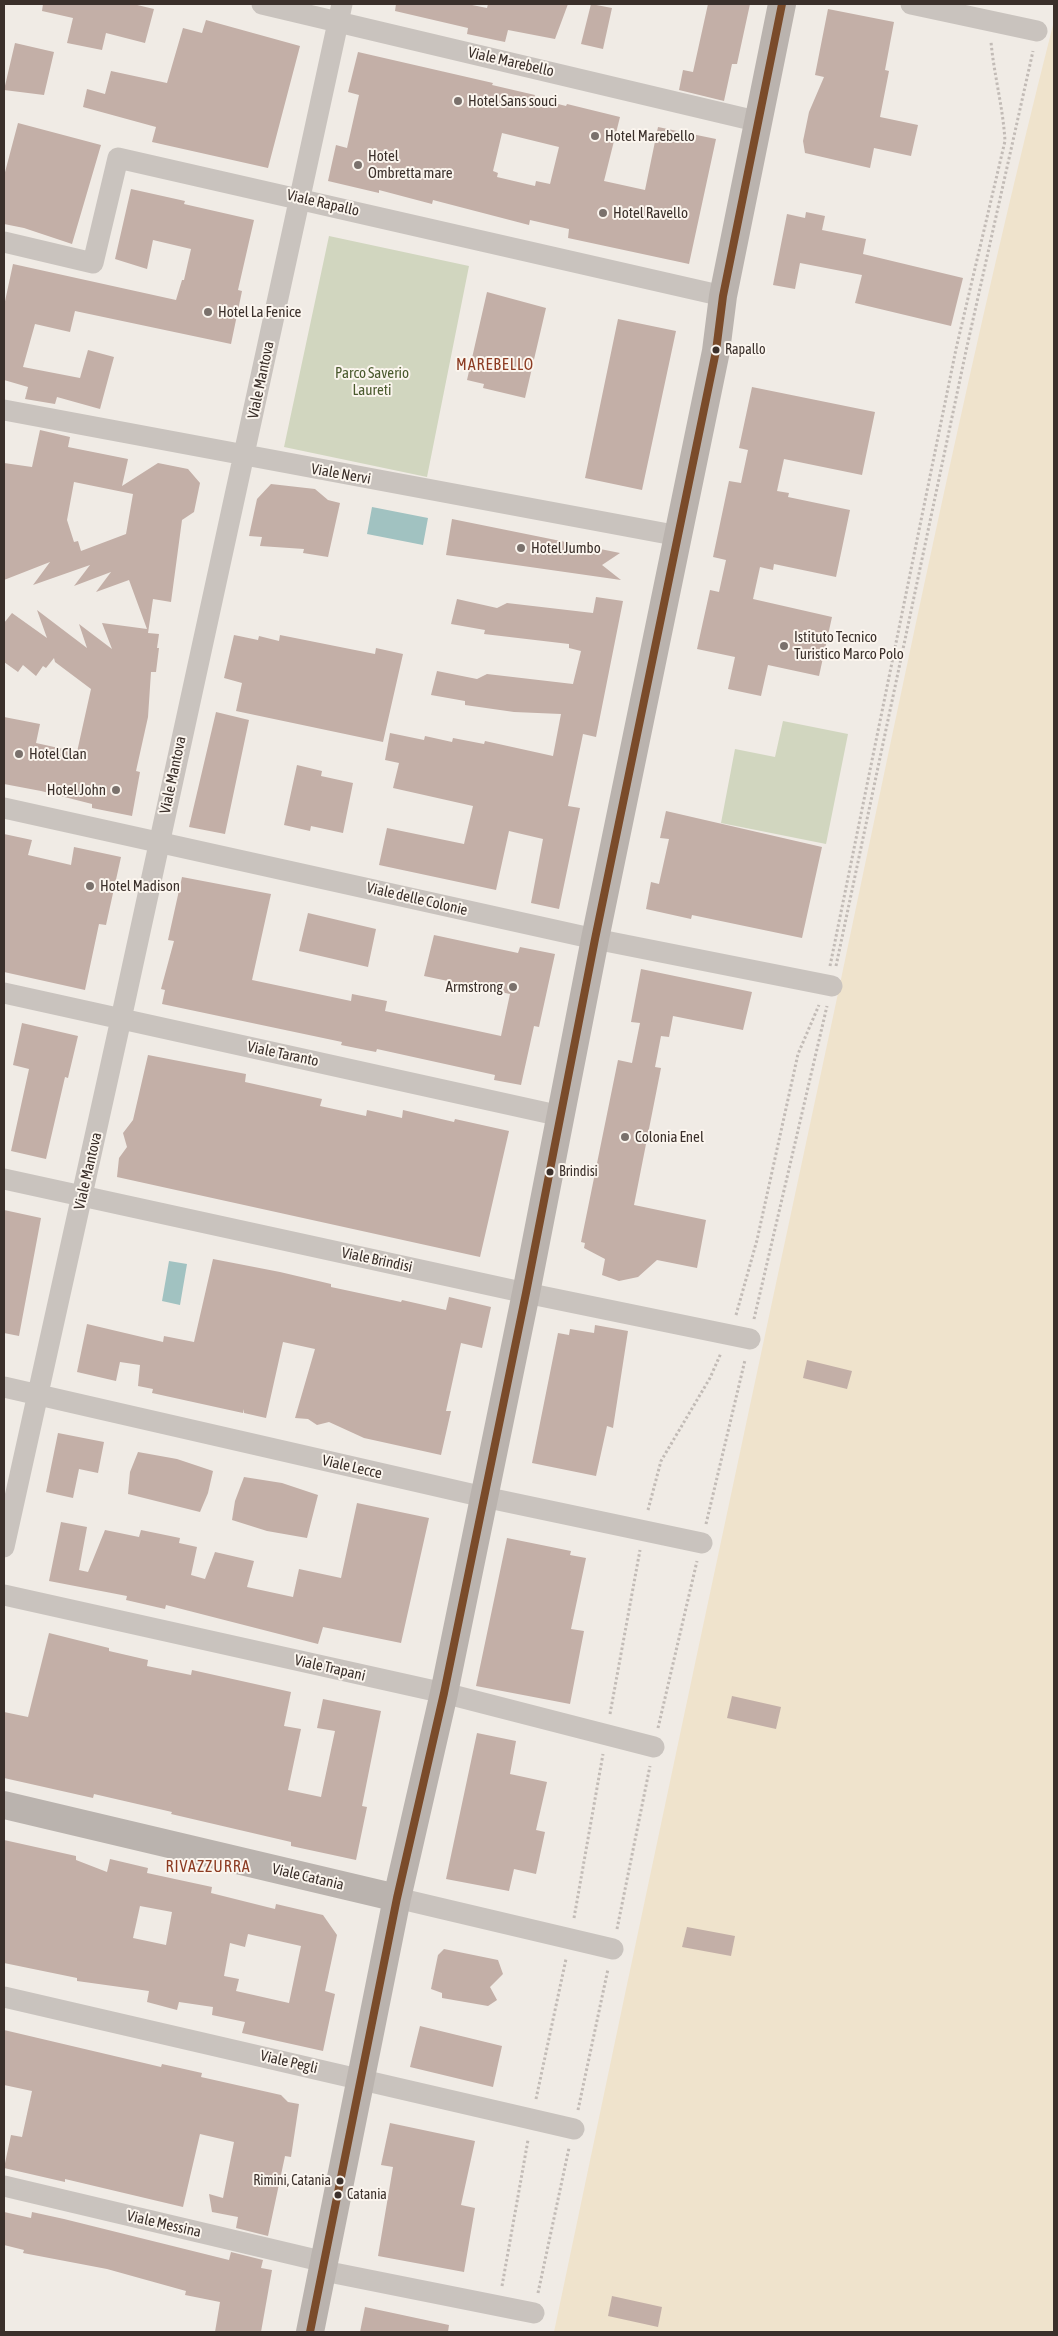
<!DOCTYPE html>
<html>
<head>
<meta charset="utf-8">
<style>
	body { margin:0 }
	#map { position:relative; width:1058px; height:2336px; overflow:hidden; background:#f0ebe5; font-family:"Asap Condensed",sans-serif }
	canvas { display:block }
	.frame { position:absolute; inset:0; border:5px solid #3b302b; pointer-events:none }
</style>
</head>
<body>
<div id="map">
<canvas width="1058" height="2336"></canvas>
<div class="frame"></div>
</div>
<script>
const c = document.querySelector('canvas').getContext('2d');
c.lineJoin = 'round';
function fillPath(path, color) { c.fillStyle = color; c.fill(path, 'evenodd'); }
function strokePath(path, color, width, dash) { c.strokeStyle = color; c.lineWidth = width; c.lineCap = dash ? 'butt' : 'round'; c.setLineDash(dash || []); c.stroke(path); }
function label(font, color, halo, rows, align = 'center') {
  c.font = font + ' "Asap Condensed",sans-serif'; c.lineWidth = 4; c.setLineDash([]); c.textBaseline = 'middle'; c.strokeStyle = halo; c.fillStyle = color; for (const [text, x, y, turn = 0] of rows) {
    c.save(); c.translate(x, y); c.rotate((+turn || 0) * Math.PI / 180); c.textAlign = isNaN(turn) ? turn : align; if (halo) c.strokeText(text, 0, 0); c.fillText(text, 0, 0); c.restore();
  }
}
const green = new Path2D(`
	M 329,236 L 469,266 L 427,477 L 284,447 Z
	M 783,721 L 848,734 L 826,844 L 721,823 L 735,749 L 775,757 Z`);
const sand = new Path2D(`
	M 1054,21 L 1054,2332 L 554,2332 C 648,1882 744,1433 840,984 C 908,662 973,340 1054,21 Z`);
const water = new Path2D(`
	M 372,507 L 428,518 L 423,545 L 367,534 Z
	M 169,1261 L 187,1264 L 180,1305 L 162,1301 Z`);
const building = new Path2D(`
	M 43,4 L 133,4 L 154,9 L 145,43 L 106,33 L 102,50 L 67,43 L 73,18 L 42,11 Z
	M 396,4 L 467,4 L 487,8 L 488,4 L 568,4 L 555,39 L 508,30 L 505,42 L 467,34 L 468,28 L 395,11 Z
	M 591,4 L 612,8 L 603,49 L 581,44 Z
	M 708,4 L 750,4 L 737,64 L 732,64 L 724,101 L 679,90 L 683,70 L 693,72 Z
	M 828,9 L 894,22 L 885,70 L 889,71 L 880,117 L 918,125 L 911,156 L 874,148 L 870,168 L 805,153 L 803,141 L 809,112 L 824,77 L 815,75 Z
	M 206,20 L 300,46 L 268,168 L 152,142 L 156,127 L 83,107 L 87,89 L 105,94 L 111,71 L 167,83 L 183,28 L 202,33 Z
	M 15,43 L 54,52 L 44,95 L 4,90 Z
	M 358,52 L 493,83 L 492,85 L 535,95 L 534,98 L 566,106 L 567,104 L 620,117 L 604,181 L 645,190 L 658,127 L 716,139 L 689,264 L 568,238 L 569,229 L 530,220 L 529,225 L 433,200 L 432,204 L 379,190 L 379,193 L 328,181 L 336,145 L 347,148 L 359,95 L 348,92 ZM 502,133 L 559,147 L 550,184 L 536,181 L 535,186 L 497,177 L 498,173 L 493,171 Z
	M 18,123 L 101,145 L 72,244 L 24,228 L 4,224 L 4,176 Z
	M 131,189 L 185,201 L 184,204 L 254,220 L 238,290 L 242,291 L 231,344 L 75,311 L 70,332 L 35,324 L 23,367 L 80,378 L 88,350 L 114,357 L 100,409 L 57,397 L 55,404 L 25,399 L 28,387 L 4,380 L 4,306 L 13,264 L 176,300 L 182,280 L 184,280 L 191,249 L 153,240 L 147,269 L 115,259 Z
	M 806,212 L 825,216 L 822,230 L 866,239 L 863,254 L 963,278 L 951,326 L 855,303 L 862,275 L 800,263 L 795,289 L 773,285 L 787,214 L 805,218 Z
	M 487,292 L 546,308 L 525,398 L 483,388 L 484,384 L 467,380 Z
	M 618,319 L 676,331 L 642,490 L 585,478 Z
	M 752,387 L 875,412 L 862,475 L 784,459 L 777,491 L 789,493 L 788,497 L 850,510 L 836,577 L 774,564 L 773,570 L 760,567 L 753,599 L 832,617 L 819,676 L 768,665 L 761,696 L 728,689 L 735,657 L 697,649 L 710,590 L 719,592 L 726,560 L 713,557 L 729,481 L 741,483 L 748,450 L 739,448 Z
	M 40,430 L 70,437 L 68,447 L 128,459 L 122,486 L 158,463 L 188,469 L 200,483 L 194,512 L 182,520 L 171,602 L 153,599 L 148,633 L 159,634 L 157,648 L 159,648 L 156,672 L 151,672 L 148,717 L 136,771 L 140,772 L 132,816 L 92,808 L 92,804 L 41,791 L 4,784 L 4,717 L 40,724 L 36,743 L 77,752 L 91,689 L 55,662 L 54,658 L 46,668 L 43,666 L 36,676 L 23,665 L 18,672 L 4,662 L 4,623 L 12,613 L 47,638 L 37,610 L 87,648 L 79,624 L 112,649 L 102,623 L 147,629 L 129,580 L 96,592 L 111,572 L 74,586 L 90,565 L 33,585 L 50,562 L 4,580 L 4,463 L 32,467 ZM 74,482 L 133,494 L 126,534 L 81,551 L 78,541 L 74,542 L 67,520 Z
	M 271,484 L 315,489 L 328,500 L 340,503 L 328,557 L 303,553 L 304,549 L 260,546 L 262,537 L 249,536 L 257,499 Z
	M 452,519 L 620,553 L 602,565 L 621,580 L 446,555 Z
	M 596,597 L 623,601 L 596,737 L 583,734 L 568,806 L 580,808 L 559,909 L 531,903 L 543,839 L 509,831 L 496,890 L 379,865 L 387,828 L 464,844 L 473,806 L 393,788 L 399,763 L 385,760 L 390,733 L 424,740 L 425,736 L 452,742 L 453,738 L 484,744 L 485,741 L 553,756 L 561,714 L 514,712 L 465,705 L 465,701 L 431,695 L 437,671 L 477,679 L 487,674 L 573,684 L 581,651 L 569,648 L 569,644 L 484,634 L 485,630 L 451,624 L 457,599 L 497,608 L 507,603 L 593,613 Z
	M 234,635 L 258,640 L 259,636 L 279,641 L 280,635 L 375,654 L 376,648 L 403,654 L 383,742 L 236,711 L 242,683 L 224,678 Z
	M 216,712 L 249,720 L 225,834 L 189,827 Z
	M 297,765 L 322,771 L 321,776 L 353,783 L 343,833 L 311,826 L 310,831 L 284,825 Z
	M 666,811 L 822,847 L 802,938 L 692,915 L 691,919 L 646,909 L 651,882 L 659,884 L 669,839 L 660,838 Z
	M 4,834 L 32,840 L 28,855 L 71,865 L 74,847 L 121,857 L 106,925 L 99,924 L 85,990 L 4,972 Z
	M 182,877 L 271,894 L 252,980 L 351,1001 L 352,994 L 387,1001 L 385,1011 L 501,1036 L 510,994 L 424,976 L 434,935 L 518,953 L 520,947 L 555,954 L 539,1027 L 534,1026 L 521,1085 L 494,1080 L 495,1075 L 377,1049 L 376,1052 L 341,1045 L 342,1042 L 162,1004 L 165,990 L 161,989 L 174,941 L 168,940 Z
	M 308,913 L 376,929 L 368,967 L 299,951 Z
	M 641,969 L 752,992 L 743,1030 L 673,1016 L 669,1037 L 661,1036 L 655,1067 L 661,1068 L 634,1205 L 706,1220 L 697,1268 L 657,1260 L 638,1277 L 619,1281 L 602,1275 L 605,1259 L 584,1248 L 585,1243 L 581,1242 L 618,1060 L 632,1063 L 640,1023 L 631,1022 Z
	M 22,1023 L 78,1036 L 68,1078 L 65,1077 L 46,1159 L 11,1151 L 29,1069 L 13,1065 Z
	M 148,1055 L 246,1074 L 245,1082 L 322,1099 L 320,1106 L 366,1116 L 367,1110 L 402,1118 L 403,1110 L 454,1122 L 455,1119 L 509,1131 L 480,1257 L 117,1177 L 119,1158 L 127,1147 L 123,1133 L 133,1120 Z
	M 4,1210 L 41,1218 L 19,1336 L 4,1333 Z
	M 213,1259 L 280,1272 L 331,1284 L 331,1287 L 401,1302 L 402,1300 L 446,1310 L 449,1297 L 491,1307 L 482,1348 L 461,1343 L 446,1411 L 451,1411 L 441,1455 L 364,1438 L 329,1422 L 317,1425 L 308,1419 L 295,1418 L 315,1349 L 283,1342 L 266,1418 L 244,1413 L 244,1409 L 243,1413 L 152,1393 L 153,1389 L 138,1386 L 140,1365 L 120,1362 L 116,1381 L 77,1372 L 87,1324 L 163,1342 L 164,1336 L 194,1342 Z
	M 595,1325 L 628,1331 L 613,1428 L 607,1426 L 596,1476 L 532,1463 L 558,1333 L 569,1335 L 570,1329 L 594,1333 Z
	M 807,1360 L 852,1371 L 847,1389 L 803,1378 Z
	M 58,1433 L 104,1442 L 98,1473 L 79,1469 L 73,1498 L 46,1492 Z
	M 138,1452 L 177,1459 L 213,1471 L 208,1493 L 200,1512 L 128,1494 L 130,1472 Z
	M 244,1477 L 282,1483 L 318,1495 L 307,1538 L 267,1531 L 232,1520 L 235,1501 Z
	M 357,1503 L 429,1518 L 401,1643 L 323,1627 L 318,1644 L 166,1605 L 165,1609 L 126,1600 L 127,1596 L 49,1581 L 61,1522 L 87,1527 L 79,1570 L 88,1572 L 105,1530 L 139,1537 L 141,1530 L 180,1538 L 179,1543 L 197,1547 L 191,1575 L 205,1579 L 215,1552 L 254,1561 L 247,1587 L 293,1597 L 299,1569 L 341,1578 Z
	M 507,1538 L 571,1551 L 570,1555 L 586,1558 L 571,1629 L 584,1631 L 570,1704 L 476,1686 Z
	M 49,1633 L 109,1648 L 109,1651 L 148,1660 L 147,1666 L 191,1675 L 192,1670 L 291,1692 L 284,1726 L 301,1729 L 288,1790 L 321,1797 L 335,1731 L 317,1728 L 323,1699 L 381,1711 L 362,1806 L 367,1807 L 356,1860 L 291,1846 L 291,1842 L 171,1814 L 172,1812 L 94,1794 L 93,1798 L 4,1778 L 4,1712 L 28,1717 Z
	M 732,1696 L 781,1707 L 776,1729 L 727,1718 Z
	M 477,1733 L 516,1741 L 510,1774 L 547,1782 L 536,1830 L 545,1832 L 536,1874 L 514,1869 L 509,1891 L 446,1879 Z
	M 4,1840 L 76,1856 L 76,1860 L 107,1872 L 110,1859 L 148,1868 L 147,1873 L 212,1887 L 211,1893 L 275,1909 L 276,1904 L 323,1915 L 337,1935 L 325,1991 L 335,1994 L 323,2051 L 242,2033 L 245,2022 L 212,2015 L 213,2007 L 179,2002 L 177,2010 L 147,2002 L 149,1991 L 77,1981 L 77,1978 L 4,1963 ZM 140,1906 L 172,1912 L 166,1945 L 133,1938 ZM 248,1934 L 301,1946 L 289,2003 L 236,1991 L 239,1979 L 224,1976 L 230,1943 L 245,1947 Z
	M 687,1927 L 735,1936 L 731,1956 L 682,1947 Z
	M 444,1949 L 498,1960 L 503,1974 L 490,1987 L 497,2000 L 488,2006 L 442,1998 L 442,1993 L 431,1989 L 438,1955 Z
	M 420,2026 L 502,2046 L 493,2087 L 410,2067 Z
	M 4,2030 L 161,2067 L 162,2064 L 202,2073 L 201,2077 L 281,2095 L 288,2102 L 299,2104 L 291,2157 L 285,2156 L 268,2236 L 236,2228 L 238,2217 L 212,2212 L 209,2194 L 223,2198 L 234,2142 L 200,2134 L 183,2207 L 65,2179 L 65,2182 L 4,2168 L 11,2135 L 22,2137 L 32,2091 L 4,2085 Z
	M 390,2123 L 475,2141 L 461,2205 L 475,2208 L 464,2272 L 378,2256 L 393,2167 L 381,2165 Z
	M 4,2212 L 31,2218 L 32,2212 L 64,2219 L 229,2260 L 231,2252 L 263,2260 L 261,2268 L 272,2270 L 261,2332 L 215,2332 L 220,2302 L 185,2295 L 186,2291 L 107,2269 L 23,2253 L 24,2250 L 4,2245 Z
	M 612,2296 L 662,2307 L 658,2327 L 608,2316 Z
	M 365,2307 L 449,2325 L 448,2332 L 360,2332 Z`);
const path = new Path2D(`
	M 830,966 L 956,349 L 1005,141 C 1003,107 994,75 991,42
	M 836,966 L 966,351 L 1033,51
	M 736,1315 L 757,1240 L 798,1054 L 819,1005
	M 754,1319 L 827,1006
	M 648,1510 L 661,1461 L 710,1378 L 721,1353
	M 706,1524 L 745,1360
	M 610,1714 L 640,1550
	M 658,1728 L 697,1561
	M 574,1918 L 603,1754
	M 617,1929 L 650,1766
	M 536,2099 L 566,1959
	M 578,2110 L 608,1969
	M 502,2286 L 528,2140
	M 538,2293 L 569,2148`);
const street = new Path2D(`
	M 262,4 L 760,122
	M 911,4 L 1037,31
	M 4,242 L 93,263 L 118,158 L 723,296
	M 4,410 L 679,536
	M 4,808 L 595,939 L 832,986
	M 4,993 L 561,1116
	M 4,1179 L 526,1293 L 750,1339
	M 4,1387 L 484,1497 L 702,1543
	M 4,1547 L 121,1019 L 342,4
	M 4,1595 L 444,1693 L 654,1747
	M 397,1898 L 613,1949
	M 4,1997 L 574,2129
	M 4,2186 L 325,2262
	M 324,2271 L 534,2313`);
const secondary = new Path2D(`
	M 4,1805 L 397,1898
	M 310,2332 L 397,1898 L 444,1693 L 526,1293 L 595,939 L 716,351 L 723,296 L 782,4`);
const bus1 = new Path2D(`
	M 310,2332 L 397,1898 L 444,1693 L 526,1293 L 595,939 L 716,351 L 723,296 L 782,4`);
const markers = [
	[458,101,5,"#7a716c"],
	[595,136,5,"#7a716c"],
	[358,165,5,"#7a716c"],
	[603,213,5,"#7a716c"],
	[208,312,5,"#7a716c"],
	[716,350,4.5,"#3b302b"],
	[521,548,5,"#7a716c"],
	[784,646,5,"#7a716c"],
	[19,754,5,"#7a716c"],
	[116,790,5,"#7a716c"],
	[90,886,5,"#7a716c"],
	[513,987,5,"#7a716c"],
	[625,1137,5,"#7a716c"],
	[550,1172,4.5,"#3b302b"],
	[340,2181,4.5,"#3b302b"],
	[338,2195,4.5,"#3b302b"]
];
const busNames = [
	["Rapallo",725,350],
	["Brindisi",559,1172],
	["Rimini, Catania",331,2181,"right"],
	["Catania",347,2195]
];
const streetNames = [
	["Viale Marebello",511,62,13],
	["Viale Rapallo",323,203,13],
	["Viale Mantova",261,380,-78],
	["Viale Nervi",341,474,10],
	["Viale Mantova",173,775,-78],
	["Viale delle Colonie",417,899,13],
	["Viale Taranto",283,1054,12],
	["Viale Mantova",88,1171,-77],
	["Viale Brindisi",377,1260,12],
	["Viale Lecce",352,1467,13],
	["Viale Trapani",330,1668,13],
	["Viale Catania",308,1877,13],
	["Viale Pegli",289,2062,13],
	["Viale Messina",164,2224,13]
];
const poiNames = [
	["Hotel Sans souci",468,101],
	["Hotel Marebello",605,136],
	["Hotel",368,156],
	["Ombretta mare",368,173],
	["Hotel Ravello",613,213],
	["Hotel La Fenice",218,312],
	["Hotel Jumbo",531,548],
	["Istituto Tecnico",794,637],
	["Turistico Marco Polo",794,654],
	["Hotel Clan",29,754],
	["Hotel John",106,790,"right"],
	["Hotel Madison",100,886],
	["Armstrong",503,987,"right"],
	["Colonia Enel",635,1137]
];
const parkNames = [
	["Parco Saverio",372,373],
	["Laureti",372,390]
];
const neighbourhoodNames = [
	["MAREBELLO",495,365],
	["RIVAZZURRA",208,1867]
];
fillPath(green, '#d1d6bf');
fillPath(sand, '#efe3cc');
fillPath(water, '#a1c2c1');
fillPath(building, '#c3afa7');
strokePath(path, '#c2bbb6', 3, [2.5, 2.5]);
strokePath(street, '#c9c3be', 21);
strokePath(secondary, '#bab3ae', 28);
strokePath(bus1, '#7a4b2a', 8);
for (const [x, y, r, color] of markers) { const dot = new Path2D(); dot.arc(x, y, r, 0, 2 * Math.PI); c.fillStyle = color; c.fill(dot); strokePath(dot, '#fbf5ee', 2); }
label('14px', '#3b302b', '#fbf5ee', busNames, 'left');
label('15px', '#3b302b', '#fbf5ee', streetNames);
label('15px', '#3b302b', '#fbf5ee', poiNames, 'left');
label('15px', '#4a5a2e', '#fbf5ee', parkNames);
c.letterSpacing = '1px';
label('16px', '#8c3b22', '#fbf5ee', neighbourhoodNames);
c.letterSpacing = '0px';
</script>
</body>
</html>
